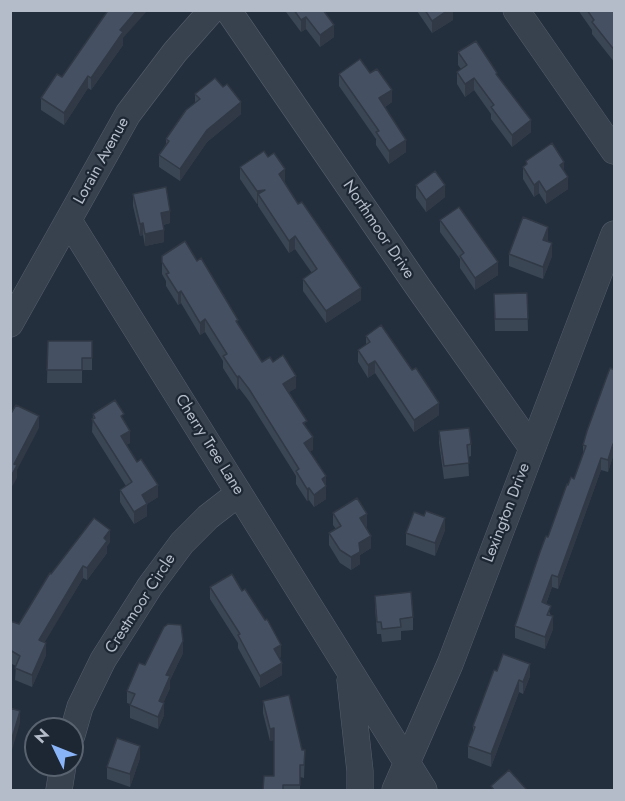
<!DOCTYPE html>
<html>
<head>
<meta charset="utf-8">
<style>
	body { margin:0 }
	#map { position:relative; width:625px; height:801px; overflow:hidden; background:#242f3e; font-family:Jost,sans-serif }
	canvas { display:block }
	.frame { position:absolute; inset:0; border:12px solid #b4bcc9; pointer-events:none }
	.north { position:absolute; left:24px; top:717px; width:60px; height:60px; box-sizing:border-box; background:#1d2633; border:2px solid #59626f; border-radius:50%; rotate:313deg; font-size:16px; font-weight:700; line-height:24px; text-align:center; color:#b4bcc9 }
	.north::after { content:''; display:block; margin:auto; width:21px; height:27px; background:#8ab4f8; clip-path:polygon(50% 0,100% 100%,50% 72%,0 100%) }
</style>
</head>
<body>
<div id="map">
<canvas width="625" height="801"></canvas>
<div class="frame"></div>
<div class="north">N</div>
</div>
<script>
const c = document.querySelector('canvas').getContext('2d');
c.lineJoin = 'round';
function strokePath(path, color, width, dash) { c.strokeStyle = color; c.lineWidth = width; c.lineCap = dash ? 'butt' : 'round'; c.setLineDash(dash || []); c.stroke(path); }
function fillPath(path, color) { c.fillStyle = color; c.fill(path, 'evenodd'); }
function label(font, color, halo, rows, align = 'center') {
  c.font = font + ' Jost,sans-serif'; c.lineWidth = 4.5; c.setLineDash([]); c.textBaseline = 'middle'; c.strokeStyle = halo; c.fillStyle = color; for (const [text, x, y, turn = 0] of rows) {
    c.save(); c.translate(x, y); c.rotate((+turn || 0) * Math.PI / 180); c.textAlign = isNaN(turn) ? turn : align; if (halo) c.strokeText(text, 0, 0); c.fillText(text, 0, 0); c.restore();
  }
}
const minor = new Path2D(`
	M 228,10 L 418,287 L 532,448
	M 516,10 L 614,151
	M 69,221 L 424,790
	M 10,324 L 128,114 L 175,52 L 212,10
	M 350,680 L 360,771 L 360,790
	M 72,735 L 80,707 L 103,660 L 150,586 L 182,543 L 208,517 L 239,493
	M 59,790 L 63,765
	M 395,790 L 450,664 L 614,234`);
const wall = new Path2D(`
	M 106,10 L 123,38 L 123,45 L 91,90 L 88,88 L 64,125 L 41,110 L 41,98 L 62,77 L 106,14 Z
	M 286,10 L 328,10 L 325,13 L 334,37 L 320,47 L 306,29 L 301,32 L 286,12 Z
	M 453,10 L 453,20 L 432,33 L 417,11 Z
	M 578,10 L 615,10 L 615,63 L 592,34 L 592,30 Z
	M 458,52 L 497,75 L 531,132 L 512,147 L 491,119 L 491,114 L 474,90 L 465,97 L 457,84 L 457,72 L 461,69 L 458,65 Z
	M 370,73 L 392,102 L 385,107 L 406,152 L 389,164 L 376,145 L 376,139 L 339,86 L 339,74 Z
	M 195,94 L 241,114 L 207,142 L 180,181 L 159,167 L 159,155 L 166,144 L 166,139 L 195,103 Z
	M 268,157 L 285,182 L 284,182 L 361,300 L 326,323 L 303,291 L 303,279 L 312,273 L 295,249 L 289,253 L 258,206 L 258,203 L 257,204 L 240,179 L 240,167 Z
	M 526,161 L 564,172 L 568,189 L 546,204 L 539,193 L 534,197 L 523,179 L 523,167 L 526,165 Z
	M 416,185 L 445,197 L 426,212 L 416,198 Z
	M 133,194 L 170,223 L 163,225 L 164,242 L 145,246 L 143,235 L 140,236 L 133,206 Z
	M 440,220 L 498,275 L 475,290 L 460,268 L 460,259 L 440,232 Z
	M 548,239 L 547,242 L 552,256 L 543,279 L 509,266 L 509,254 Z
	M 162,256 L 238,325 L 262,362 L 273,362 L 296,388 L 289,392 L 307,429 L 313,450 L 309,451 L 326,486 L 326,499 L 314,507 L 309,500 L 307,501 L 296,484 L 296,476 L 249,401 L 239,388 L 237,390 L 223,368 L 223,361 L 205,332 L 200,335 L 181,303 L 178,305 L 166,286 L 166,281 L 162,274 Z
	M 527,293 L 528,331 L 495,331 L 494,294 Z
	M 366,336 L 439,415 L 414,432 L 375,373 L 368,378 L 358,362 L 358,350 L 366,345 Z
	M 48,341 L 92,341 L 92,370 L 82,370 L 82,383 L 47,383 Z
	M 615,370 L 615,457 L 613,456 L 608,472 L 601,470 L 558,589 L 552,587 L 546,604 L 551,616 L 553,629 L 545,649 L 515,638 L 515,626 L 568,485 L 574,479 L 583,454 L 583,445 Z
	M 93,414 L 124,421 L 130,443 L 126,445 L 158,497 L 147,504 L 147,516 L 134,524 L 120,502 L 120,490 L 126,486 L 92,432 Z
	M 439,431 L 471,444 L 471,456 L 468,457 L 469,476 L 444,479 L 439,443 Z
	M 333,513 L 367,526 L 366,527 L 371,548 L 360,555 L 360,564 L 351,570 L 340,563 L 329,545 L 329,533 L 336,529 L 333,525 Z
	M 424,516 L 445,530 L 435,556 L 406,545 L 406,533 Z
	M 110,542 L 107,546 L 107,553 L 87,580 L 83,578 L 44,642 L 46,655 L 32,687 L 15,680 L 16,666 L 10,663 L 10,621 L 19,624 L 51,574 Z
	M 210,587 L 242,591 L 281,657 L 279,658 L 282,675 L 260,688 L 238,648 L 238,643 L 210,599 Z
	M 375,596 L 413,617 L 413,630 L 401,631 L 401,640 L 382,642 L 381,634 L 377,634 L 375,608 Z
	M 183,653 L 170,680 L 170,688 L 163,703 L 164,715 L 158,729 L 130,718 L 130,704 L 127,703 L 127,691 Z
	M 494,670 L 530,676 L 523,694 L 519,692 L 491,767 L 468,758 L 468,746 L 473,733 L 473,726 Z
	M 263,701 L 302,750 L 305,750 L 304,778 L 300,777 L 300,790 L 263,790 L 274,776 L 274,740 L 270,741 L 263,713 Z
	M 140,758 L 130,787 L 107,779 L 107,767 Z`);
const shadedWall = new Path2D(`
	M 137,10 L 148,10 L 123,38 L 123,45 L 91,90 L 91,78 L 120,30 Z
	M 448,10 L 453,10 L 453,20 L 432,33 L 432,21 Z
	M 306,17 L 306,29 L 301,32 L 301,20 Z
	M 334,25 L 334,37 L 320,47 L 320,35 Z
	M 88,76 L 88,88 L 64,125 L 64,113 Z
	M 474,78 L 474,90 L 465,97 L 465,84 Z
	M 392,90 L 392,102 L 379,111 L 379,98 Z
	M 241,102 L 241,114 L 207,142 L 180,181 L 180,169 L 207,130 Z
	M 531,120 L 531,132 L 512,147 L 512,135 Z
	M 406,140 L 406,152 L 389,164 L 389,151 Z
	M 564,162 L 564,174 L 560,165 Z
	M 285,169 L 285,182 L 279,186 L 279,174 Z
	M 568,177 L 568,189 L 546,204 L 546,192 Z
	M 539,181 L 539,193 L 534,197 L 534,185 Z
	M 445,185 L 445,197 L 426,212 L 426,200 Z
	M 265,190 L 258,194 L 258,203 L 257,204 L 257,191 Z
	M 170,211 L 170,223 L 161,225 L 161,213 Z
	M 143,223 L 143,235 L 140,236 L 140,224 Z
	M 548,227 L 548,239 L 543,252 L 543,240 Z
	M 164,230 L 164,242 L 145,246 L 145,234 Z
	M 295,236 L 295,249 L 289,253 L 289,241 Z
	M 552,243 L 552,256 L 543,279 L 543,267 Z
	M 498,262 L 498,275 L 475,290 L 475,278 Z
	M 361,288 L 361,300 L 326,323 L 326,311 Z
	M 181,291 L 181,303 L 178,305 L 178,293 Z
	M 205,319 L 205,332 L 200,335 L 200,323 Z
	M 375,361 L 375,373 L 368,378 L 368,365 Z
	M 239,376 L 239,388 L 237,390 L 237,377 Z
	M 296,376 L 296,388 L 283,396 L 283,384 Z
	M 439,403 L 439,415 L 414,432 L 414,420 Z
	M 39,416 L 39,428 L 17,470 L 17,478 L 10,490 L 10,478 L 14,464 Z
	M 130,431 L 130,443 L 121,448 L 121,436 Z
	M 313,437 L 313,450 L 304,455 L 304,443 Z
	M 613,444 L 613,456 L 608,472 L 608,460 Z
	M 601,458 L 601,470 L 558,589 L 558,577 Z
	M 326,476 L 326,499 L 314,507 L 314,495 L 322,479 Z
	M 158,485 L 158,497 L 147,504 L 147,516 L 134,524 L 134,512 L 142,495 Z
	M 309,488 L 309,500 L 307,501 L 307,489 Z
	M 367,514 L 367,526 L 360,531 L 360,518 Z
	M 445,518 L 445,530 L 435,556 L 435,543 Z
	M 110,530 L 110,542 L 107,546 L 107,553 L 87,580 L 87,568 Z
	M 371,536 L 371,548 L 360,555 L 360,564 L 351,570 L 351,557 L 359,543 Z
	M 83,566 L 83,578 L 39,652 L 39,640 Z
	M 552,575 L 552,587 L 542,615 L 542,602 Z
	M 553,616 L 553,629 L 545,649 L 545,637 Z
	M 183,641 L 183,653 L 170,680 L 170,688 L 159,713 L 159,701 L 166,675 Z
	M 46,643 L 46,655 L 32,687 L 32,675 Z
	M 281,645 L 281,657 L 274,661 L 274,649 Z
	M 282,663 L 282,675 L 260,688 L 260,676 Z
	M 530,664 L 530,676 L 523,694 L 523,682 Z
	M 519,680 L 519,692 L 491,767 L 491,754 Z
	M 164,703 L 164,715 L 158,729 L 158,717 Z
	M 20,711 L 20,723 L 10,757 L 10,745 Z
	M 274,728 L 274,740 L 270,741 L 270,729 Z
	M 140,746 L 140,758 L 130,787 L 130,774 Z`);
const building = new Path2D(`
	M 137,10 L 120,30 L 123,32 L 91,78 L 88,76 L 64,113 L 41,98 L 57,74 L 62,77 L 107,12 L 106,10 Z
	M 294,10 L 323,10 L 334,25 L 320,35 L 306,17 L 301,20 Z
	M 425,10 L 448,10 L 432,21 Z
	M 587,10 L 615,10 L 615,51 L 592,22 L 594,20 Z
	M 476,41 L 497,73 L 496,74 L 531,120 L 512,135 L 491,107 L 494,105 L 474,78 L 465,84 L 457,72 L 467,65 L 458,52 Z
	M 360,59 L 370,73 L 377,69 L 392,90 L 379,98 L 406,140 L 389,151 L 376,132 L 379,131 L 339,74 Z
	M 215,78 L 223,87 L 227,84 L 241,102 L 207,130 L 180,169 L 159,155 L 169,141 L 166,139 L 186,110 L 200,99 L 195,94 Z
	M 552,143 L 564,162 L 560,165 L 568,177 L 546,192 L 539,181 L 534,185 L 523,167 L 527,164 L 526,161 Z
	M 264,151 L 268,157 L 274,153 L 285,169 L 279,174 L 298,204 L 302,202 L 361,288 L 326,311 L 303,279 L 317,269 L 295,236 L 289,241 L 258,194 L 265,190 L 257,191 L 240,167 Z
	M 435,171 L 445,185 L 426,200 L 416,185 Z
	M 166,187 L 170,211 L 161,213 L 164,230 L 145,234 L 143,223 L 140,224 L 133,194 Z
	M 459,207 L 498,262 L 475,278 L 460,256 L 464,253 L 440,220 Z
	M 523,217 L 548,227 L 543,240 L 552,243 L 543,267 L 509,254 Z
	M 185,241 L 197,261 L 201,258 L 238,320 L 236,321 L 262,362 L 270,357 L 273,362 L 283,355 L 296,376 L 283,384 L 307,421 L 303,423 L 313,437 L 304,443 L 326,476 L 322,479 L 326,486 L 314,495 L 309,488 L 307,489 L 296,471 L 299,469 L 249,389 L 239,376 L 237,377 L 223,356 L 227,354 L 205,319 L 200,323 L 181,291 L 178,293 L 166,274 L 169,273 L 162,262 L 162,256 Z
	M 527,293 L 528,319 L 495,319 L 494,294 Z
	M 381,325 L 412,370 L 416,368 L 439,403 L 414,420 L 375,361 L 368,365 L 358,350 L 370,342 L 366,336 Z
	M 48,341 L 92,341 L 92,358 L 82,358 L 82,370 L 47,370 Z
	M 610,368 L 615,370 L 615,444 L 613,444 L 608,460 L 601,458 L 558,577 L 552,575 L 542,602 L 551,606 L 547,615 L 553,616 L 545,637 L 515,626 L 540,552 L 546,536 L 548,537 L 567,484 L 568,485 L 571,477 L 574,479 L 586,446 L 583,445 L 587,431 Z
	M 115,400 L 124,414 L 121,416 L 130,431 L 121,436 L 137,462 L 141,459 L 158,485 L 142,495 L 147,504 L 134,512 L 120,490 L 132,482 L 92,419 L 95,418 L 93,414 Z
	M 16,405 L 39,416 L 14,464 L 17,465 L 10,478 L 10,415 Z
	M 469,428 L 471,444 L 467,445 L 469,463 L 444,466 L 439,431 Z
	M 357,498 L 367,514 L 360,518 L 371,536 L 359,543 L 360,552 L 351,557 L 340,550 L 329,533 L 341,526 L 333,513 Z
	M 426,511 L 445,518 L 435,543 L 406,533 L 414,512 L 424,516 Z
	M 94,518 L 110,530 L 104,538 L 107,541 L 87,568 L 83,566 L 39,640 L 46,643 L 32,675 L 15,668 L 20,656 L 10,650 L 10,621 L 19,624 L 50,573 L 51,574 Z
	M 232,574 L 242,591 L 245,589 L 265,620 L 267,619 L 281,645 L 274,649 L 282,663 L 260,676 L 238,635 L 240,634 L 210,587 Z
	M 411,592 L 413,617 L 400,619 L 401,627 L 382,629 L 381,622 L 377,622 L 375,596 Z
	M 168,624 L 181,625 L 183,641 L 166,675 L 170,676 L 159,701 L 164,703 L 158,717 L 130,705 L 135,694 L 127,691 L 139,663 L 145,665 L 164,627 Z
	M 503,654 L 530,664 L 523,682 L 519,680 L 491,754 L 468,746 L 475,727 L 473,726 L 494,670 L 497,671 Z
	M 289,695 L 302,750 L 305,750 L 304,765 L 300,765 L 300,785 L 283,785 L 283,790 L 263,790 L 264,776 L 274,776 L 274,728 L 270,729 L 263,701 Z
	M 10,708 L 20,711 L 10,745 Z
	M 117,738 L 140,746 L 130,774 L 107,767 Z
	M 509,770 L 527,790 L 494,790 L 491,786 Z`);
const streetNames = [
	["Lorain Avenue",102,161,-61],
	["Northmoor Drive",378,230,56],
	["Cherry Tree Lane",209,445,58],
	["Lexington Drive",507,513,-69],
	["Crestmoor Circle",141,604,-57]
];
strokePath(minor, '#565f6c', 27);
strokePath(minor, '#38414e', 26);
fillPath(wall, '#3b4654');
fillPath(shadedWall, '#303945');
fillPath(building, '#455162');
strokePath(building, '#303945', 1.5);
label('16px', '#b4bcc9', '#1d2633', streetNames);
</script>
</body>
</html>
